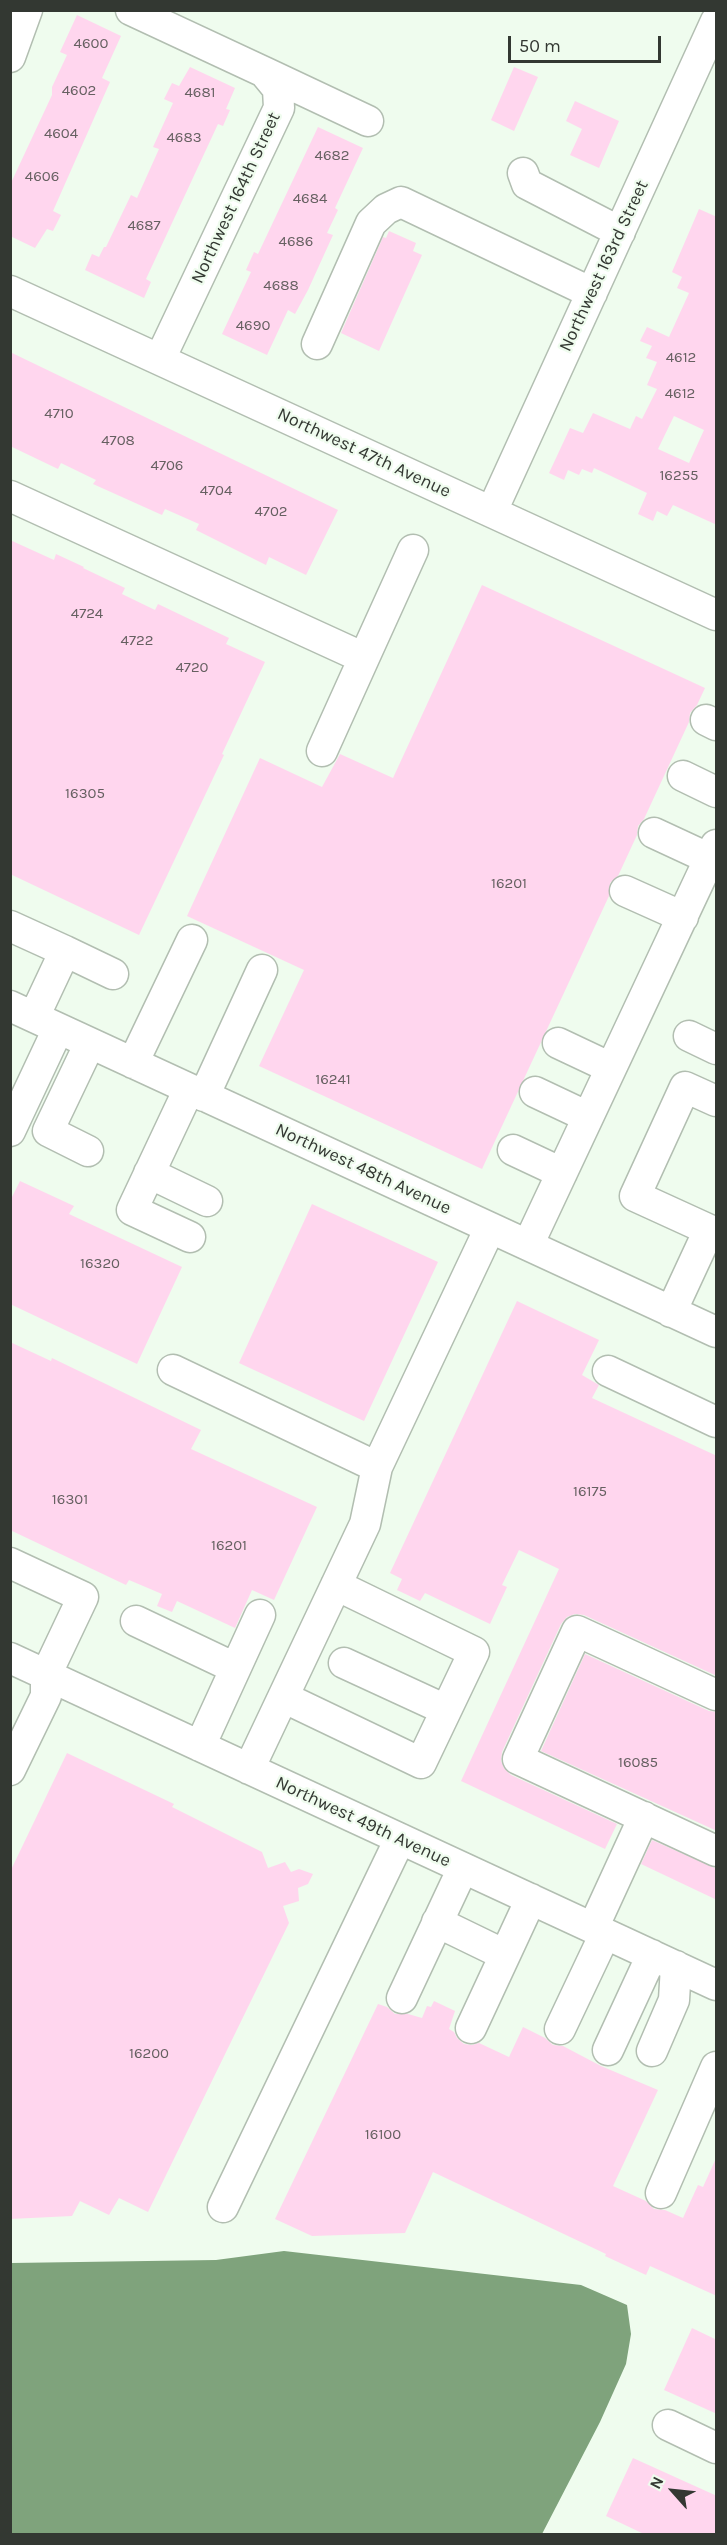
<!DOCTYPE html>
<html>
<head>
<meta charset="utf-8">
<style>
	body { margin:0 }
	#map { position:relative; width:727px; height:2545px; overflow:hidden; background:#effcee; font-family:Karla,sans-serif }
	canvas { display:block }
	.frame { position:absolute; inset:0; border:12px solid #333832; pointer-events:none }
	.north { position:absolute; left:643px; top:2461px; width:60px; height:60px; -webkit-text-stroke:4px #effcee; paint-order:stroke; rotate:297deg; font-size:16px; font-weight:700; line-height:24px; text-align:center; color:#333832 }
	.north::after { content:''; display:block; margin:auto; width:21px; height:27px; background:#333832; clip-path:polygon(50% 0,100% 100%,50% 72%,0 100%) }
	.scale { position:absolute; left:508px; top:36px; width:153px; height:27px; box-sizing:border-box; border:3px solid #333832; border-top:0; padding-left:8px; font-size:18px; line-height:21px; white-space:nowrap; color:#333832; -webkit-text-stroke:4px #effcee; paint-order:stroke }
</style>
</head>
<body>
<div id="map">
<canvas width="727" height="2545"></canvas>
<div class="frame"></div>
<div class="north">N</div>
<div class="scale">50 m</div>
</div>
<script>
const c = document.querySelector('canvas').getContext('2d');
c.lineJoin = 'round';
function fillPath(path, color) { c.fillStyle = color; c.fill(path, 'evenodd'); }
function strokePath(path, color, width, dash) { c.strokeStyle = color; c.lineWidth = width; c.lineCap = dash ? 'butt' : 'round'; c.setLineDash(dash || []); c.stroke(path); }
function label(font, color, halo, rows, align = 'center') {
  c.font = font + ' Karla,sans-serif'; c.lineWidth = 4.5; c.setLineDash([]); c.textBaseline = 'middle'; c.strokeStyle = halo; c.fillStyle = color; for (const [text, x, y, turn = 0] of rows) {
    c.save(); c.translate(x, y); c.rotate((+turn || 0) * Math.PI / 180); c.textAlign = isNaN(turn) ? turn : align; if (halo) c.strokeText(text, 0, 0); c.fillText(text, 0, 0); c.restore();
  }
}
const water = new Path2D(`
	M 284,2251 L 581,2285 L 627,2305 L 631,2334 L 626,2364 L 600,2422 L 542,2534 L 11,2534 L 11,2263 L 216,2260 Z`);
const building = new Path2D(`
	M 77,15 L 121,36 L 102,78 L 110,82 L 53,211 L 61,215 L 53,231 L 47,229 L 35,248 L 10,236 L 10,185 L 52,95 L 52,87 L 67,55 L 60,52 Z
	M 190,67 L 235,88 L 226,109 L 230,110 L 223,126 L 218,124 L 146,279 L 151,282 L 144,298 L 85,270 L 92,254 L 99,257 L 104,247 L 106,247 L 131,195 L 137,198 L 159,149 L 153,147 L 173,103 L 164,99 L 172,83 L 179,86 Z
	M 514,67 L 538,77 L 514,131 L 491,120 Z
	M 575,101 L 619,121 L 599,168 L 570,155 L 582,129 L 566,121 Z
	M 318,127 L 363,148 L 335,208 L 338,210 L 327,233 L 333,235 L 308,290 L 295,314 L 288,310 L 267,355 L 222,334 L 251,272 L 246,270 L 254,252 L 258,254 Z
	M 699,209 L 717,217 L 717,525 L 673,505 L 667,516 L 657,511 L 653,521 L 638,514 L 647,493 L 594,468 L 592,473 L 582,469 L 579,475 L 568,470 L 564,480 L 549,473 L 570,428 L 583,433 L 593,413 L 630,429 L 636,416 L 642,419 L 657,389 L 647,385 L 657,362 L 646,358 L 652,346 L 640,341 L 647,327 L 669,337 L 689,293 L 677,288 L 682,277 L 672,272 ZM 674,416 L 704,430 L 689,463 L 658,449 Z
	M 389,231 L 416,243 L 413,251 L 422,255 L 379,351 L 341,333 L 383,237 L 386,238 Z
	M 10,352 L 338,510 L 306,575 L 269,557 L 266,565 L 196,530 L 199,524 L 165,509 L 162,515 L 93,484 L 96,480 L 61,463 L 58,469 L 10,446 Z
	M 10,540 L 54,560 L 56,554 L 84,567 L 83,568 L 125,588 L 122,594 L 155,610 L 158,604 L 229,638 L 226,644 L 265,662 L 222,754 L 224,755 L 139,935 L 10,874 Z
	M 482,585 L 705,688 L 697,705 L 690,713 L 689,722 L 644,819 L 638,826 L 637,835 L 618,876 L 610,883 L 609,896 L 482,1169 L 259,1066 L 304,970 L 187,916 L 260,758 L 322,787 L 340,754 L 393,778 Z
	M 20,1181 L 74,1206 L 69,1214 L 182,1267 L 137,1364 L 10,1304 L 10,1201 Z
	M 312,1204 L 438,1262 L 364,1421 L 239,1363 Z
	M 517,1301 L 599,1340 L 582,1375 L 599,1385 L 592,1398 L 717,1456 L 717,1676 L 584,1615 L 575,1614 L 567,1617 L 561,1624 L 502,1752 L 501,1761 L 504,1768 L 511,1775 L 617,1824 L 605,1849 L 461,1781 L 559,1569 L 519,1550 L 502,1585 L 507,1587 L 490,1624 L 425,1593 L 420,1601 L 397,1590 L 402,1579 L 390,1573 Z
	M 10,1342 L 51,1361 L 52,1358 L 201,1430 L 191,1449 L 317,1507 L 274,1600 L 252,1590 L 235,1628 L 177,1601 L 172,1612 L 157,1606 L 162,1594 L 129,1580 L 126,1585 L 10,1530 Z
	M 585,1654 L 709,1711 L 717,1712 L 717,1831 L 541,1751 Z
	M 67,1753 L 174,1804 L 172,1807 L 262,1852 L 268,1868 L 285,1862 L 291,1872 L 299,1869 L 313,1874 L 308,1884 L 298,1888 L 299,1901 L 283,1906 L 289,1923 L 148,2212 L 119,2198 L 109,2215 L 80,2201 L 72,2216 L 10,2219 L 10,1872 Z
	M 652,1840 L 717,1869 L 717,1900 L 641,1864 Z
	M 434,2001 L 455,2011 L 449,2029 L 454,2032 L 457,2038 L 464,2044 L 472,2045 L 479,2043 L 509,2057 L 523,2027 L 545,2038 L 553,2045 L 563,2046 L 601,2066 L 658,2090 L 613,2186 L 646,2201 L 654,2209 L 665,2210 L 683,2218 L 698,2185 L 703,2187 L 717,2156 L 717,2296 L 650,2266 L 646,2275 L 605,2256 L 606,2254 L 433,2172 L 405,2233 L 312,2236 L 275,2219 L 378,2004 L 387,2007 L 395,2014 L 408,2014 L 422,2018 L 427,2006 L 431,2007 Z
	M 692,2328 L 717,2340 L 717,2414 L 664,2390 Z
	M 633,2458 L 717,2496 L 717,2535 L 646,2535 L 606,2516 Z`);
const minor = new Path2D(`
	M 131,10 L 264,72 L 278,89 L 279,108 L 160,359
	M 10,57 L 27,10
	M 264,72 L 368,121
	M 523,173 L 527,184 L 620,232
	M 10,291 L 716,615
	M 317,344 L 371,223 L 386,209 L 401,202 L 592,293
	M 10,496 L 364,658 L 413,550
	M 492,511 L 716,21
	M 706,720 L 716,725
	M 322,751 L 364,658
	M 683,776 L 716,792
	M 654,833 L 710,859
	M 625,891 L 683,917
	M 10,926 L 65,951 L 34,1017
	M 65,951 L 113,974
	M 10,1006 L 716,1332
	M 689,1036 L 716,1049
	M 558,1043 L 611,1068
	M 133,1063 L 192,940
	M 189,1089 L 132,1210 L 190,1237
	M 535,1092 L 588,1117
	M 204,1096 L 262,970
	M 716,1101 L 685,1087 L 635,1196 L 716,1233
	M 10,1131 L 58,1029
	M 513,1150 L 562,1173
	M 88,1151 L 48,1131 L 90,1043
	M 149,1173 L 207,1201
	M 528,1245 L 716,845
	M 671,1312 L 709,1230
	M 173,1370 L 377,1467 L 490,1228
	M 608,1371 L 716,1422
	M 10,1563 L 83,1597 L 46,1675 L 46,1696 L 10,1770
	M 136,1621 L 235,1668
	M 10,1658 L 716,1985
	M 344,1663 L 446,1710
	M 716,1695 L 577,1631 L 518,1759 L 716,1851
	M 283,1697 L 421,1763 L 474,1652 L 336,1585
	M 200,1746 L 260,1615
	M 249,1769 L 365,1524 L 377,1467
	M 437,1922 L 505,1955 L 471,2028
	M 593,1928 L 644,1817
	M 505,1955 L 531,1899
	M 402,1998 L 463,1868
	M 560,2029 L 605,1934
	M 608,2050 L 652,1955
	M 652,2051 L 674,2000 L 676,1966
	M 661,2193 L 716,2067
	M 223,2207 L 400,1839
	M 668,2425 L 716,2448`);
const numberNames = [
	["4600",91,44],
	["4602",79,91],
	["4681",200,93],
	["4604",61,134],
	["4683",184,138],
	["4682",332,156],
	["4606",42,177],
	["4684",310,199],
	["4687",144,226],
	["4686",296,242],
	["4688",281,286],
	["4690",253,326],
	["4612",681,358],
	["4612",680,394],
	["4710",59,414],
	["4708",118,441],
	["4706",167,466],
	["16255",679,476],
	["4704",216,491],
	["4702",271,512],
	["4724",87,614],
	["4722",137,641],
	["4720",192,668],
	["16305",85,794],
	["16201",509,884],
	["16241",333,1080],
	["16320",100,1264],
	["16175",590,1492],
	["16301",70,1500],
	["16201",229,1546],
	["16085",638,1763],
	["16200",149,2054],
	["16100",383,2135]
];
const streetNames = [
	["Northwest 164th Street",236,198,-65],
	["Northwest 163rd Street",604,266,-65],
	["Northwest 47th Avenue",364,453,25],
	["Northwest 48th Avenue",363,1169,25],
	["Northwest 49th Avenue",363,1822,25]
];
fillPath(water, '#7fa37c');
fillPath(building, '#ffd6ee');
strokePath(minor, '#b2beb1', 33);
strokePath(minor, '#fff', 30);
label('15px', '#666061', null, numberNames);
label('18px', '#333832', '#effcee', streetNames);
</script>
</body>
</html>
